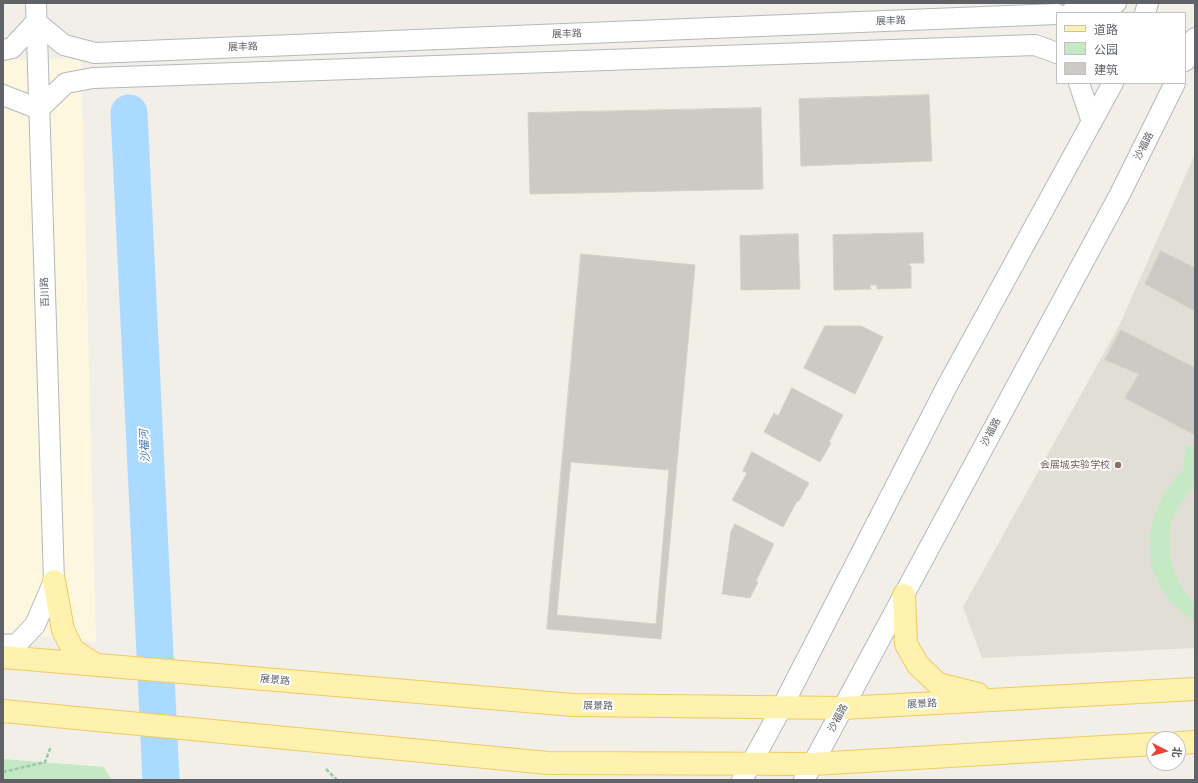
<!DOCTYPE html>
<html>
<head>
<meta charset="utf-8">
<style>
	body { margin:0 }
	#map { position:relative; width:1198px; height:783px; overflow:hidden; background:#f1efe8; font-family:Inter,"Noto Sans SC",sans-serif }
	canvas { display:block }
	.frame { position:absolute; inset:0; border:4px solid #5f6368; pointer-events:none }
	.legend { position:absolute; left:1056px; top:12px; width:130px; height:72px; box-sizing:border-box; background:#fff; border:1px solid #bfc1c3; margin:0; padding:5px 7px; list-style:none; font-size:12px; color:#5f6368 }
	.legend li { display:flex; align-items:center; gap:8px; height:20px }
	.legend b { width:20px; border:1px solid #bfc1c3 }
	.north { position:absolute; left:1146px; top:731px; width:40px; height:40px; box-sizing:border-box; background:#fff; border:1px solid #bfc1c3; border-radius:50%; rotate:96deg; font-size:11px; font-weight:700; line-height:16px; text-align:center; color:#5f6368 }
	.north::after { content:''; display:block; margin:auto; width:14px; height:18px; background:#ea4335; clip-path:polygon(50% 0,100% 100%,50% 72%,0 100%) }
</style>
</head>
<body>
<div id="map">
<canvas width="1198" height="783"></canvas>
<div class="frame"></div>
<ul class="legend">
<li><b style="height:5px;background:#fff2af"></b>道路</li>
<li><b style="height:11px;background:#c5e8c5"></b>公园</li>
<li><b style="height:11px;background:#cccac5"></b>建筑</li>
</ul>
<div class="north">北</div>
</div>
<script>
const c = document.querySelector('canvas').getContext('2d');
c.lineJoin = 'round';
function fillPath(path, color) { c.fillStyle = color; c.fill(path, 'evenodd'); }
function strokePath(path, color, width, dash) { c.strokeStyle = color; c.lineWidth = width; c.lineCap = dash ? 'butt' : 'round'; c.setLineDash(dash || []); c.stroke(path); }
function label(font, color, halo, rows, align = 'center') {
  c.font = font + ' Inter,"Noto Sans SC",sans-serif'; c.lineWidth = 4; c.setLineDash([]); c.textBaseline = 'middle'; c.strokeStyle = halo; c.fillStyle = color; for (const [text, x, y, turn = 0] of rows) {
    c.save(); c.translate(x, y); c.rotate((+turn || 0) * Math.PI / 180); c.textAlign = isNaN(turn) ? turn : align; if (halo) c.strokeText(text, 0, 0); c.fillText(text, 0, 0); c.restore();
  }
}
const commercial = new Path2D(`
	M 81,58 L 96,642 L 3,632 L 3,60 Z`);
const education = new Path2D(`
	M 1195,154 L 1195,648 L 982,658 L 963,607 L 1120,324 Z`);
const green = new Path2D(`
	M 1185,446 L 1195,446 L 1195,486 L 1192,488 C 1184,499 1172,514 1170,528 C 1165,557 1176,583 1195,605 L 1195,621 L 1174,606 L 1161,588 L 1151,566 L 1150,534 L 1154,516 L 1164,494 L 1176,477 L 1184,469 Z
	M 3,759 L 104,767 L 111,779 L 3,780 Z`);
const river = new Path2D(`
	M 129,113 L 161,780`);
const building = new Path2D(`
	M 929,95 L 932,161 L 801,166 L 799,99 Z
	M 761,108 L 763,189 L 530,194 L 528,113 Z
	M 923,233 L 924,263 L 909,263 L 909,266 L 911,266 L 911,288 L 877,289 L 877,285 L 870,285 L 871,289 L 834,290 L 833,235 Z
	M 798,234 L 800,289 L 741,290 L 740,236 Z
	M 1161,251 L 1195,268 L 1195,311 L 1145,284 Z
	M 581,254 L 695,265 L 661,639 L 547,629 Z
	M 825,326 L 861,326 L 883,337 L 855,394 L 804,368 Z
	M 1121,330 L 1195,368 L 1195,435 L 1125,398 L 1139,374 L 1105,360 Z
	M 792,388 L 843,415 L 829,442 L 831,443 L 820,462 L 764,432 L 774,413 L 778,416 Z
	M 752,452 L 809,483 L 799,501 L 797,501 L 783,527 L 732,500 L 747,473 L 743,471 Z
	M 571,462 L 669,470 L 656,624 L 557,615 Z
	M 735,524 L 774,544 L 756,581 L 758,582 L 750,598 L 722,594 L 731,532 Z`);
const path = new Path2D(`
	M 326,769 L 337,780
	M 3,772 L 45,762 L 51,746`);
const minor = new Path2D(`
	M 1070,13 L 1101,11 L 1116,3
	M 1145,13 L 1148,3
	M 3,50 L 12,48 L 36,22 L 64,45 L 95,53 L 1057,14
	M 1185,61 L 1195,38
	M 1079,83 L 1092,122
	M 3,95 L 39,109 L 66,83 L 93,78 L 1035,45 L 1057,53
	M 3,645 L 17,644 L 35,625 L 54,581 L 36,3
	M 742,780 L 782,707 L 947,386 L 1113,83
	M 804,780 L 1120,194 L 1175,83`);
const major = new Path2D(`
	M 54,581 L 63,630 L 73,650 L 96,665
	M 904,595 L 906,644 L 918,665 L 938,684 L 978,694
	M 3,657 L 573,705 L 843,708 L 1195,689
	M 3,711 L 548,763 L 813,764 L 1154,744
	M 1178,743 L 1195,742`);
const markers = [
	[1118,465,4,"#8d6e63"]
];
const streetNames = [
	["展丰路",891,21,-2],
	["展丰路",567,34,-2],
	["展丰路",243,47,-2],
	["沙福路",1144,146,-63],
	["百川路",45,292,-92],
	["沙福路",991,432,-62],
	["展景路",275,680,5],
	["展景路",922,704,-3],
	["展景路",598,706,1],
	["沙福路",838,718,-62]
];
const educationNames = [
	["会展城实验学校",1110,465]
];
const waterNames = [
	["沙福河",145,446,-93]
];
fillPath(commercial, '#fef7e0');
fillPath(education, '#e1ded6');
fillPath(green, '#c5e8c5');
strokePath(river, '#aadaff', 37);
fillPath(building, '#cccac5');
strokePath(building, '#d6d1c6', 1);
strokePath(minor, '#b5b8bc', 22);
strokePath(major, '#f2c960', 24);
strokePath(path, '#9cc7a9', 2.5, [4, 2]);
strokePath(minor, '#fff', 20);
strokePath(major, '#fff2af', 22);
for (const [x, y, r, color] of markers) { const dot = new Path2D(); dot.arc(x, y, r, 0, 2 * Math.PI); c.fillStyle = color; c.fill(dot); strokePath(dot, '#fff', 1.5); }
label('10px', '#5f6368', '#fff', streetNames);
label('10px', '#785e54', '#fff', educationNames, 'right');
label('italic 11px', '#4174aa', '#fff', waterNames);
</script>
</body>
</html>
